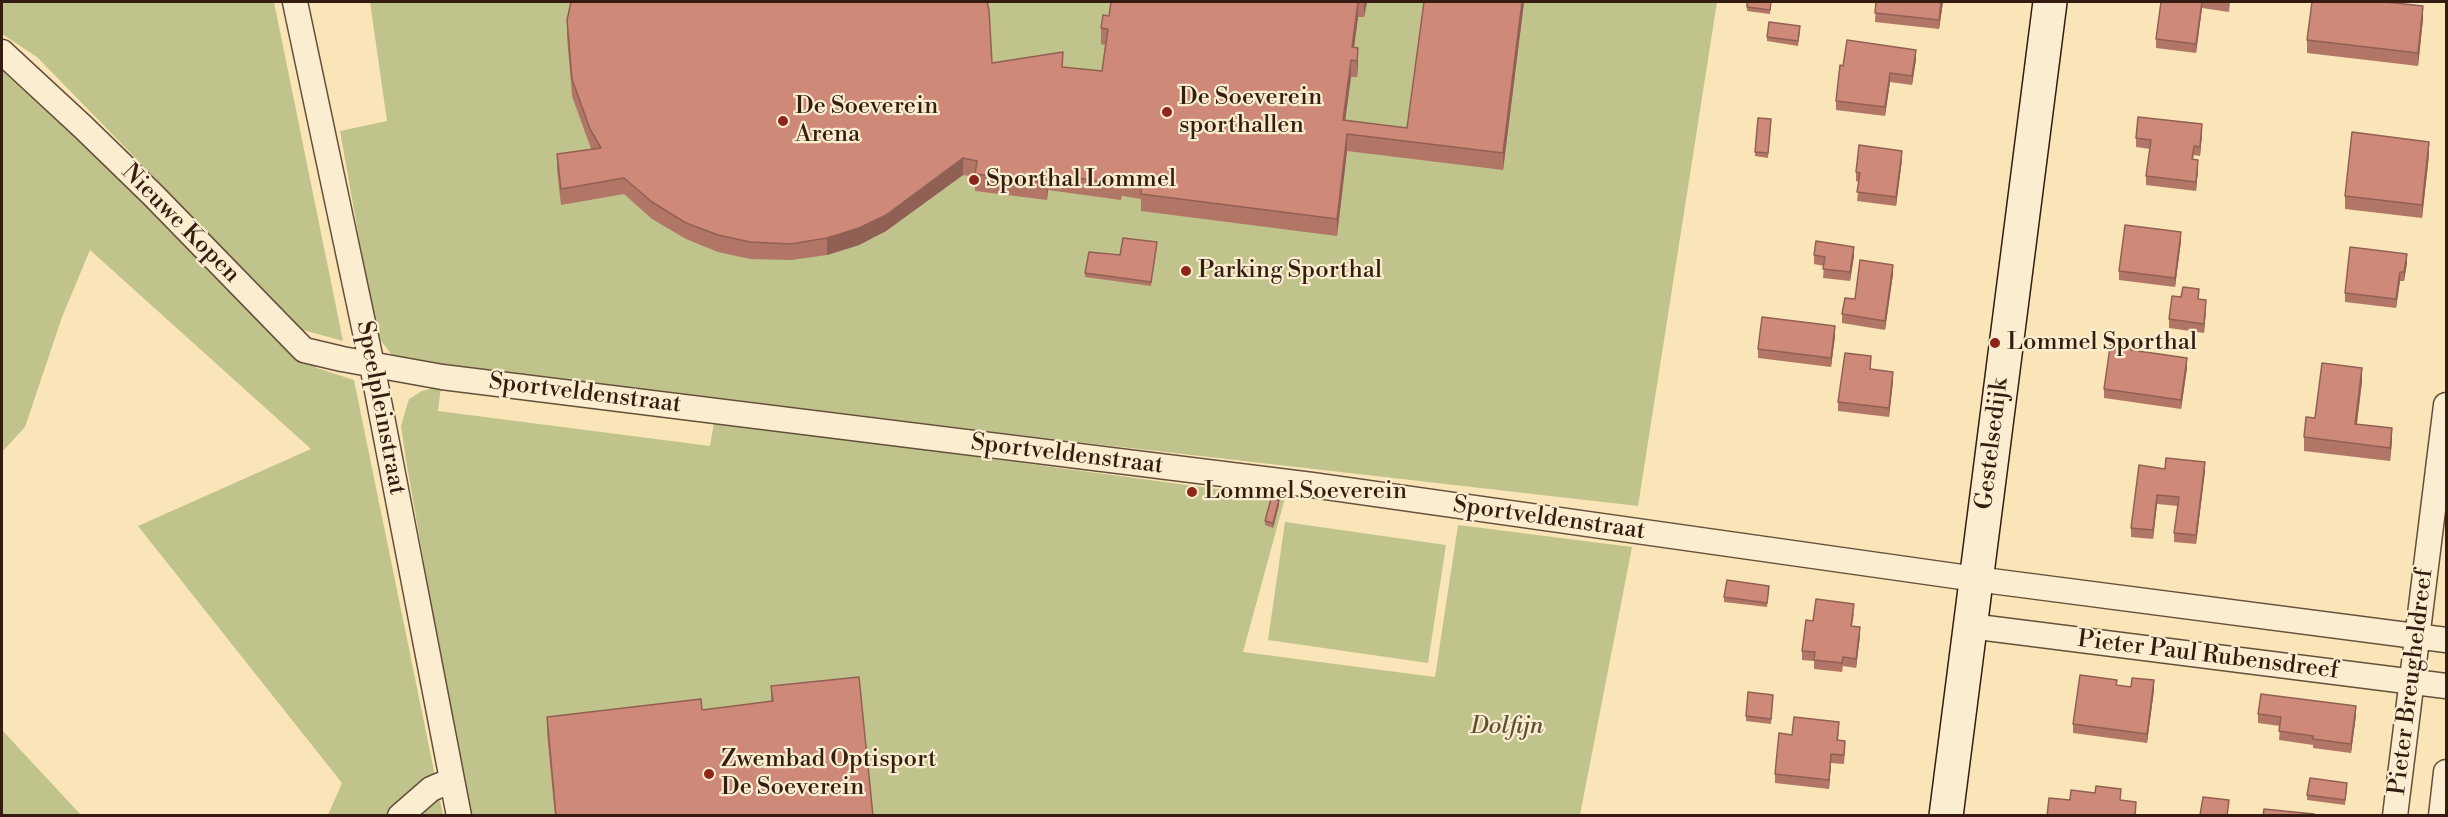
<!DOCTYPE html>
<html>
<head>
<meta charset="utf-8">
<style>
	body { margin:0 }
	#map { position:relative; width:2448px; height:817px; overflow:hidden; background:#f9e5b7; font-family:"Libre Bodoni",serif }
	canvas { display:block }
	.frame { position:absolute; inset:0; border:3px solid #341d10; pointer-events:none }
</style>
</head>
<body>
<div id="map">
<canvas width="2448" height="817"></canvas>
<div class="frame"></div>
</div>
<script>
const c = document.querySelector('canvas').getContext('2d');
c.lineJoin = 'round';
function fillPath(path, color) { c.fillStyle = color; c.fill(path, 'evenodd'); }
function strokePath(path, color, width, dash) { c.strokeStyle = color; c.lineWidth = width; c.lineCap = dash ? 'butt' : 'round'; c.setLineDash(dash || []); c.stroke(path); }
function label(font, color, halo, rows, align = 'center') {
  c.font = font + ' "Libre Bodoni",serif'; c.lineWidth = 4.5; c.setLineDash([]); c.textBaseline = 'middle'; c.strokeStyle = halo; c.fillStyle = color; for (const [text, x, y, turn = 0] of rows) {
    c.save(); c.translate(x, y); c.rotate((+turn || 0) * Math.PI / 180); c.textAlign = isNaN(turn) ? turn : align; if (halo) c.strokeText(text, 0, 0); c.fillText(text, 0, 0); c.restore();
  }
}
const green = new Path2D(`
	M 2,2 L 274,2 L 343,341 L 303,330 L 37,57 L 2,34 Z
	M 370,2 L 1717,2 L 1638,506 L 1069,441 L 410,360 L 391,354 L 376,334 L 340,131 L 387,121 Z
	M 2,59 L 6,61 L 286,349 L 317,368 L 354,380 L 443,815 L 328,815 L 342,783 L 138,526 L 311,449 L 90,250 L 62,317 L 25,427 L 2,452 Z
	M 441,386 L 438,411 L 710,446 L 714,422 L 1285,498 L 1243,652 L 1435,677 L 1458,525 L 1632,547 L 1580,815 L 468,815 L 406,460 L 401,426 L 409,399 L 422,391 Z
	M 1285,522 L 1446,545 L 1428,663 L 1268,640 Z
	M 2,730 L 81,815 L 2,815 Z`);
const minor = new Path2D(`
	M 295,2 L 372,365 L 459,816
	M 2,52 L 83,127 L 153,195 L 304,350 L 342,359 L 442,377 L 1312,485 L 1976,579 L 2446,640
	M 1970,626 L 2446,686
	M 400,816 L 431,789 L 452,780
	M 2395,816 L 2446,405
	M 2441,816 L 2446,772`);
const secondary = new Path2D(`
	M 1946,816 L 2050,2`);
const wall = new Path2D(`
	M 1111,2 L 1367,2 L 1364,17 L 1358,17 L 1354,47 L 1358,64 L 1357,77 L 1351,77 L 1345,120 L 1407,128 L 1524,2 L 1503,170 L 1347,151 L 1337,236 L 1141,211 L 1141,199 L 1122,196 L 1121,200 L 1048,190 L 1047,200 L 975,191 L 975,177 L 963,175 L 886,231 L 859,245 L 827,255 L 791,260 L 750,259 L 718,252 L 686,239 L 652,219 L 624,194 L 561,205 L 557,170 L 557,154 L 592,150 L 590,146 L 572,96 L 567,37 L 567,20 L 992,63 L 1063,67 L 1102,71 L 1105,45 L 1101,44 L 1101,28 L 1109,16 Z
	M 1747,2 L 1771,2 L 1770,14 L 1747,11 Z
	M 1876,2 L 1943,2 L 1939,29 L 1875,22 Z
	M 2161,2 L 2230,2 L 2229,12 L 2202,8 L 2196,53 L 2156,48 L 2156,39 Z
	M 2423,19 L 2418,66 L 2307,53 L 2307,40 Z
	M 1800,31 L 1798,46 L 1767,41 L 1767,37 Z
	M 1916,59 L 1912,85 L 1890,82 L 1885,116 L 1836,110 L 1836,101 L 1843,66 Z
	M 1771,124 L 1768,158 L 1755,156 L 1755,152 Z
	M 2202,133 L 2200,156 L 2194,155 L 2193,159 L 2198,169 L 2196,191 L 2146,185 L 2146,176 L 2150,149 L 2136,147 L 2136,138 Z
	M 2429,155 L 2422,218 L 2345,209 L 2345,196 Z
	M 1902,160 L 1896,206 L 1857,201 L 1859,182 L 1856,181 L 1856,172 Z
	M 2181,241 L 2175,287 L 2119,280 L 2119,271 Z
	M 1157,247 L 1151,286 L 1085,277 L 1085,273 Z
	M 1814,255 L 1854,256 L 1850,281 L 1823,278 L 1824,266 L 1814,264 Z
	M 2407,263 L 2404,281 L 2400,281 L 2396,308 L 2345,302 L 2345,293 Z
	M 1893,274 L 1885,330 L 1842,323 L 1842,314 L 1855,299 Z
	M 2181,297 L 2199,299 L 2206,309 L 2204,333 L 2169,328 L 2169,319 Z
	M 1835,336 L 1831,367 L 1758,358 L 1758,349 Z
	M 2132,351 L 2187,368 L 2181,409 L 2104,398 L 2104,389 Z
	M 1871,365 L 1871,369 L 1893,381 L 1889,417 L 1838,411 L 1838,402 Z
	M 2362,381 L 2357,424 L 2392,441 L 2390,461 L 2304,451 L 2304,437 L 2315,418 Z
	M 2165,469 L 2205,471 L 2196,544 L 2174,542 L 2174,533 L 2178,506 L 2157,504 L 2153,539 L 2131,537 L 2131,528 Z
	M 1279,505 L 1273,528 L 1265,525 L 1265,521 Z
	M 1769,590 L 1767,607 L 1724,602 L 1724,597 Z
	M 1854,613 L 1852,626 L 1860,636 L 1856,668 L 1843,666 L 1842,672 L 1814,669 L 1814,661 L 1802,660 L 1802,651 L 1813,621 Z
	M 771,686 L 873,816 L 555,816 L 547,733 L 547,717 L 702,710 L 771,701 Z
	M 2154,690 L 2147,743 L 2073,733 L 2073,724 Z
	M 1773,699 L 1771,724 L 1746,721 L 1746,716 Z
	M 2258,714 L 2356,715 L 2351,753 L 2313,748 L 2313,745 L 2279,740 L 2280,726 L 2258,723 Z
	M 1839,731 L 1838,741 L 1845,750 L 1844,764 L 1831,763 L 1829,789 L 1775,783 L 1775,774 L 1792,735 Z
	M 2347,787 L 2345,805 L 2307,800 L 2307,795 Z`);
const shadedWall = new Path2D(`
	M 1358,2 L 1358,17 L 1352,63 L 1352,47 Z
	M 1364,2 L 1367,2 L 1364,17 Z
	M 1522,2 L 1524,2 L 1503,170 L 1503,153 Z
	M 1941,2 L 1943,2 L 1939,29 L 1939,20 Z
	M 2202,2 L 2202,8 L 2196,53 L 2196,44 Z
	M 2423,6 L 2423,19 L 2418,66 L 2418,53 Z
	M 1358,48 L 1358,64 L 1357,77 L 1357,61 Z
	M 1916,50 L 1916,59 L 1912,85 L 1912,76 Z
	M 1351,60 L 1351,77 L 1343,137 L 1343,120 Z
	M 1890,73 L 1890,82 L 1885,116 L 1885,107 Z
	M 2202,124 L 2202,133 L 2200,156 L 2200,147 Z
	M 1347,134 L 1347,151 L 1337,236 L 1337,219 Z
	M 2429,142 L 2429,155 L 2422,218 L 2422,205 Z
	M 1902,151 L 1902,160 L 1896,206 L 1896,197 Z
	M 963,158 L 963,175 L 886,231 L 859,245 L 827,255 L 827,238 Z
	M 2198,160 L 2198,169 L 2196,191 L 2196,182 Z
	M 1048,174 L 1048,190 L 1047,200 L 1047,183 Z
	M 2181,232 L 2181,241 L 2175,287 L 2175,278 Z
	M 1854,247 L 1854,256 L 1850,281 L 1850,272 Z
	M 2407,254 L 2407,263 L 2404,281 L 2404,272 Z
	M 1893,265 L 1893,274 L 1885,330 L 1885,321 Z
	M 2400,272 L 2400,281 L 2396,308 L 2396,299 Z
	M 2206,300 L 2206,309 L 2204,333 L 2204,324 Z
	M 1835,326 L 1835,336 L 1831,367 L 1831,358 Z
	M 2187,358 L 2187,368 L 2181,409 L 2181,400 Z
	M 2362,368 L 2362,381 L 2355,437 L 2355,424 Z
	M 1893,372 L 1893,381 L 1889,417 L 1889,408 Z
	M 2392,428 L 2392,441 L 2390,461 L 2390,448 Z
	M 2205,462 L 2205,471 L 2196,544 L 2196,535 Z
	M 2157,495 L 2157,504 L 2153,539 L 2153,530 Z
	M 1279,500 L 1279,505 L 1273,528 L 1273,523 Z
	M 1860,627 L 1860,636 L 1856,668 L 1856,659 Z
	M 2154,680 L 2154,690 L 2147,743 L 2147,734 Z
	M 2356,706 L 2356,715 L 2351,753 L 2351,744 Z
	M 1831,754 L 1831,763 L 1829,789 L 1829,780 Z`);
const building = new Path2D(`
	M 571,2 L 987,2 L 989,10 L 992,63 L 1063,52 L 1062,67 L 1102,71 L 1108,29 L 1101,28 L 1103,15 L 1109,16 L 1111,2 L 1358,2 L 1352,47 L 1358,48 L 1357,61 L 1351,60 L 1343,120 L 1407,128 L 1424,2 L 1522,2 L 1503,153 L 1347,134 L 1337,219 L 1141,194 L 1142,182 L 1122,179 L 1121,184 L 1048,174 L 1047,183 L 975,174 L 977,161 L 963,158 L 886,215 L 859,228 L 827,238 L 791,244 L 750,242 L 718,235 L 686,223 L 652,202 L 624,178 L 561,189 L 557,154 L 601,148 L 590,129 L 572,79 L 567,20 Z
	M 1747,2 L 1771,2 L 1770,10 L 1747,7 Z
	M 1876,2 L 1941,2 L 1939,20 L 1875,13 Z
	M 2161,2 L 2202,2 L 2196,44 L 2156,39 Z
	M 2312,2 L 2386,2 L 2423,6 L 2418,53 L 2307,40 Z
	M 1769,22 L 1800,26 L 1798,41 L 1767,37 Z
	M 1847,40 L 1916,50 L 1912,76 L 1890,73 L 1885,107 L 1836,101 L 1840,65 L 1843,66 Z
	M 2138,117 L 2202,124 L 2200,147 L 2194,146 L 2192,159 L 2198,160 L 2196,182 L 2146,176 L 2151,140 L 2136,138 Z
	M 1758,118 L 1771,119 L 1768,153 L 1755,152 Z
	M 2352,132 L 2429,142 L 2422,205 L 2345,196 Z
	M 1859,145 L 1902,151 L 1896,197 L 1857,192 L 1860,173 L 1856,172 Z
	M 2125,225 L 2181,232 L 2175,278 L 2119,271 Z
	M 1123,238 L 1157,242 L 1151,282 L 1085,273 L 1089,252 L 1120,255 Z
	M 1816,241 L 1854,247 L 1850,272 L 1823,269 L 1825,257 L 1814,255 Z
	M 2350,247 L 2407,254 L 2404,272 L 2400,272 L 2396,299 L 2345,293 Z
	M 1860,260 L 1893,265 L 1885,321 L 1842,314 L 1845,298 L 1855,299 Z
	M 2183,287 L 2199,289 L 2198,299 L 2206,300 L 2204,324 L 2169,319 L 2172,296 L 2181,297 Z
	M 1762,317 L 1835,326 L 1831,358 L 1758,349 Z
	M 2111,340 L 2132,343 L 2131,350 L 2187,358 L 2181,400 L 2104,389 Z
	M 1845,353 L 1871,356 L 1870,369 L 1893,372 L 1889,408 L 1838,402 Z
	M 2322,363 L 2362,368 L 2355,424 L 2392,428 L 2390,448 L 2304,437 L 2306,417 L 2315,418 Z
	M 2166,458 L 2205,462 L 2196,535 L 2174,533 L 2179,497 L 2157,495 L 2153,530 L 2131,528 L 2139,465 L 2165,469 Z
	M 1271,499 L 1279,500 L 1273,523 L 1265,521 Z
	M 1727,580 L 1769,586 L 1767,603 L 1724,597 Z
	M 1816,599 L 1854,604 L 1851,626 L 1860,627 L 1856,659 L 1843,657 L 1842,663 L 1814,660 L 1815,652 L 1802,651 L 1806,620 L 1813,621 Z
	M 2080,675 L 2117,680 L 2116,685 L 2131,687 L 2132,678 L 2154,680 L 2147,734 L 2073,724 Z
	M 859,677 L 873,816 L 556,816 L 547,717 L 701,699 L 702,710 L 773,701 L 771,686 Z
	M 1748,692 L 1773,695 L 1771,719 L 1746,716 Z
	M 2261,694 L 2356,706 L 2351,744 L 2313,739 L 2313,736 L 2279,731 L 2281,717 L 2258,714 Z
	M 1794,717 L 1839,722 L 1837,740 L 1845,741 L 1844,755 L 1831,754 L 1829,780 L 1775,774 L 1779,733 L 1792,735 Z
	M 2310,778 L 2347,783 L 2345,800 L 2307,795 Z
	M 2096,786 L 2121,789 L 2120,800 L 2136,802 L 2135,816 L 2047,816 L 2049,798 L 2070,800 L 2071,790 L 2095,793 Z
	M 2203,797 L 2229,800 L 2227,816 L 2200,815 Z
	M 2264,809 L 2314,814 L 2314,816 L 2263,816 Z`);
const markers = [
	[1167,112,6,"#8f2418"],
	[783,121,6,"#8f2418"],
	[974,180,6,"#8f2418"],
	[1186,271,6,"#8f2418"],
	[1995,343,6,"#8f2418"],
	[1192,492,6,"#8f2418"],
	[709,774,6,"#8f2418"]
];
const poiNames = [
	["De Soeverein",1179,98],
	["sporthallen",1179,126],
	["De Soeverein",795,107],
	["Arena",795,135],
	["Sporthal Lommel",986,180],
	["Parking Sporthal",1198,271],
	["Lommel Sporthal",2007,343],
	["Lommel Soeverein",1204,492],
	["Zwembad Optisport",721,760],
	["De Soeverein",721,788]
];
const streetNames = [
	["Nieuwe Kopen",180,224,45],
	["Sportveldenstraat",585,394,7],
	["Speelpleinstraat",380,408,79],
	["Gestelsedijk",1993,444,-83],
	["Sportveldenstraat",1067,455,7],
	["Sportveldenstraat",1549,519,8],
	["Pieter Paul Rubensdreef",2208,656,7],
	["Pieter Breugheldreef",2412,682,-83]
];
const parkNames = [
	["Dolfijn",1507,727]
];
fillPath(green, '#c1c38c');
strokePath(minor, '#654f3a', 27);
strokePath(secondary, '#341d10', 36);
strokePath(minor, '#fbeed0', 24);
strokePath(secondary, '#fbeed0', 33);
fillPath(wall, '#b27667');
fillPath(shadedWall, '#916054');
fillPath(building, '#cf8978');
strokePath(building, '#916054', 1.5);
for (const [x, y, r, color] of markers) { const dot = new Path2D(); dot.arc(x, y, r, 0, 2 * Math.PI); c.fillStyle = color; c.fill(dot); strokePath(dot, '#fbeed0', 2); }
label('24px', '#341d10', '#fbeed0', poiNames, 'left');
label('24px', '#341d10', '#fbeed0', streetNames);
label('italic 24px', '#5e4f35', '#fbeed0', parkNames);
</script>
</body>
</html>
